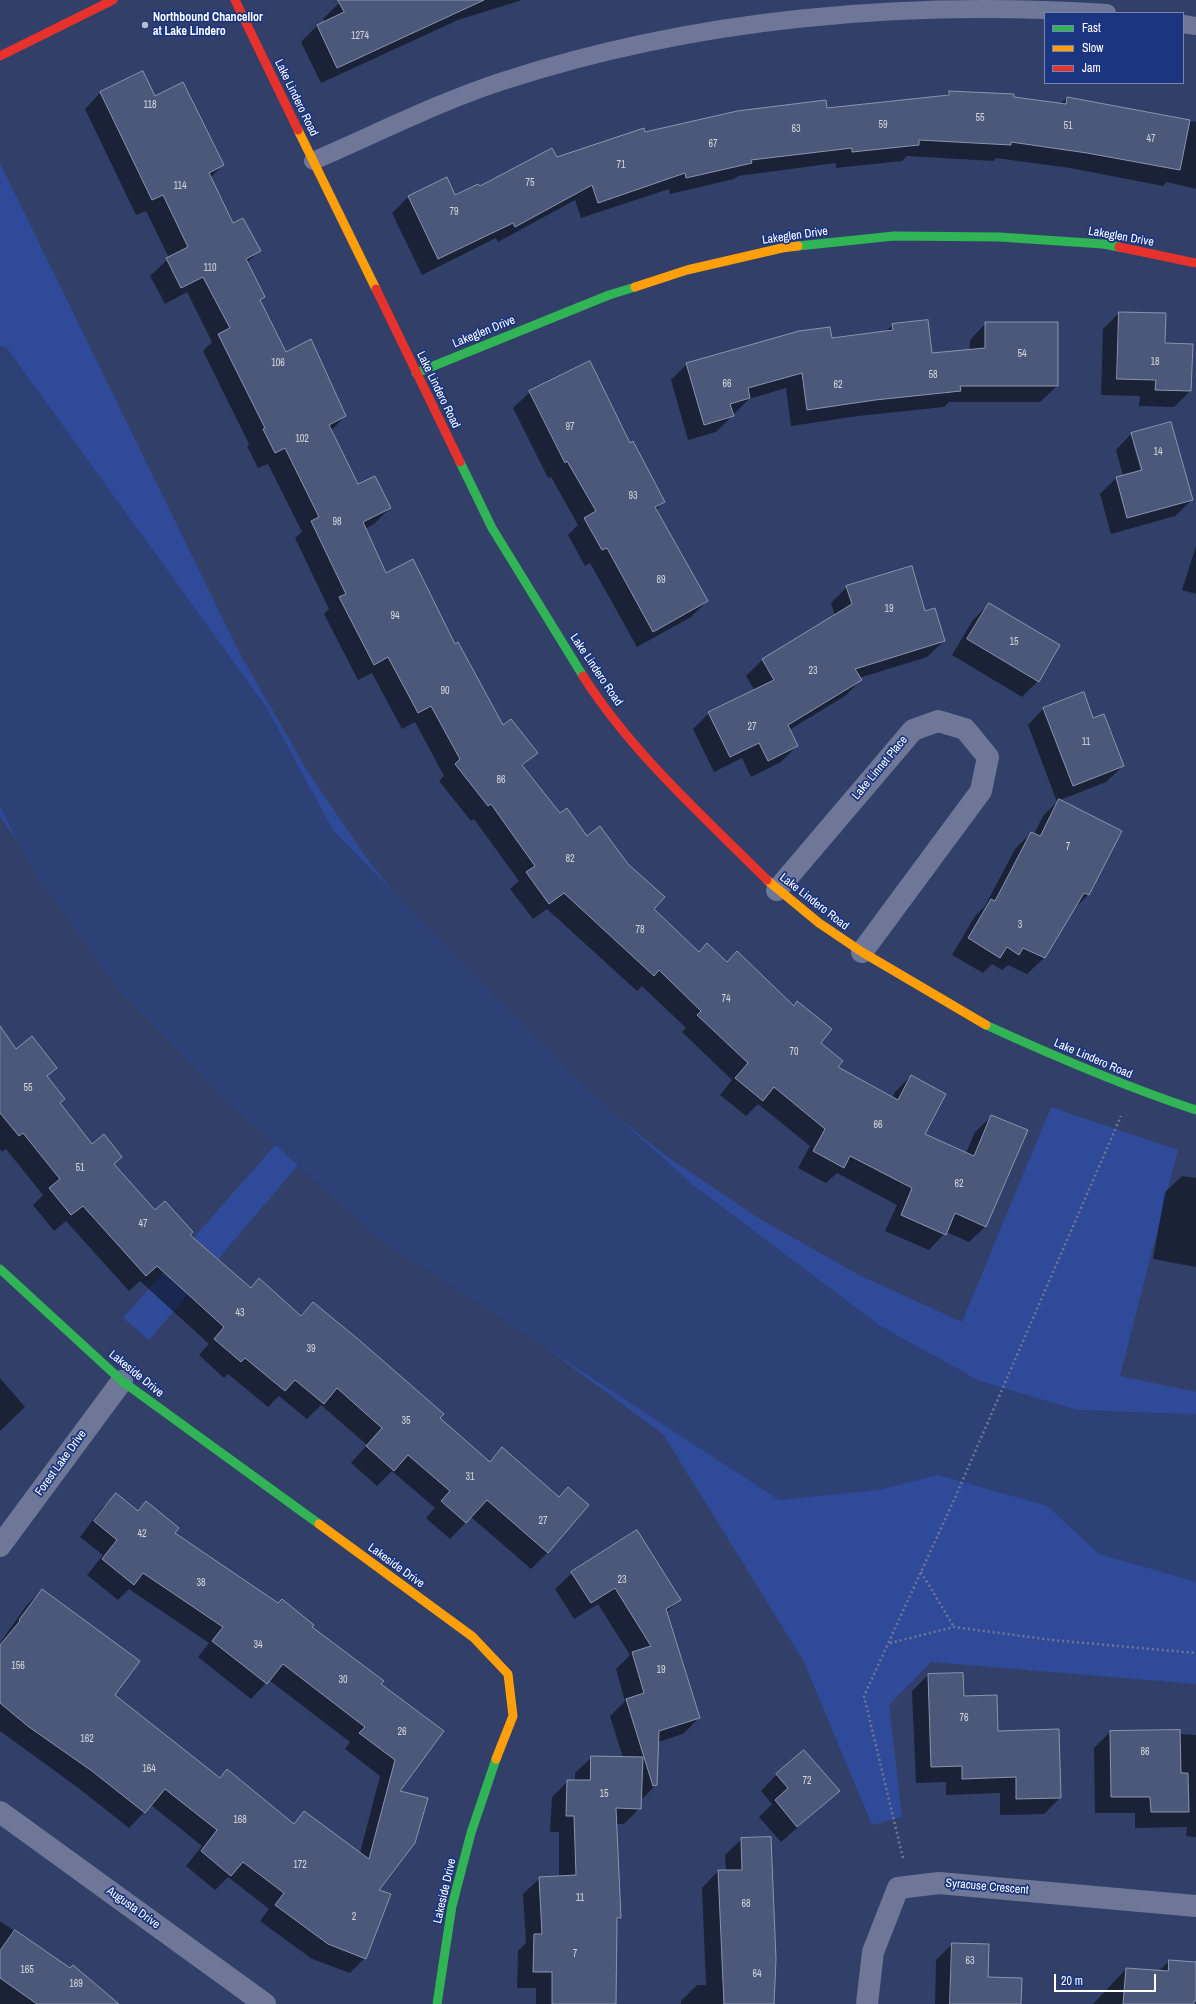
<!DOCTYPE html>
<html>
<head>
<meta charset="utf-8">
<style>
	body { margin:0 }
	#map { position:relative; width:1196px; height:2004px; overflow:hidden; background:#324069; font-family:"Archivo Narrow",sans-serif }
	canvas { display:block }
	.legend { position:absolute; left:1044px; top:12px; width:140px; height:72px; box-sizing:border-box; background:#1b3580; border:1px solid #7686b3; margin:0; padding:5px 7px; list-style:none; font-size:12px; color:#fff }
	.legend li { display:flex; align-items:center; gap:8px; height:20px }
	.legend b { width:20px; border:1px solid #7686b3 }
	.scale { position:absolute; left:1054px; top:1974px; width:102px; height:18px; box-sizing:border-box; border:2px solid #fff; border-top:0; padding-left:5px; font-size:12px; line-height:14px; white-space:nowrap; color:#fff; -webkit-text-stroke:3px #1b3580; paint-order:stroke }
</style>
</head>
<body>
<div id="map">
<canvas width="1196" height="2004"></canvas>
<ul class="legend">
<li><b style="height:5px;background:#30b455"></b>Fast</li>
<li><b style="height:5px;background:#ff9f0a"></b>Slow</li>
<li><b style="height:5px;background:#e5322d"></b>Jam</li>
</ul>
<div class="scale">20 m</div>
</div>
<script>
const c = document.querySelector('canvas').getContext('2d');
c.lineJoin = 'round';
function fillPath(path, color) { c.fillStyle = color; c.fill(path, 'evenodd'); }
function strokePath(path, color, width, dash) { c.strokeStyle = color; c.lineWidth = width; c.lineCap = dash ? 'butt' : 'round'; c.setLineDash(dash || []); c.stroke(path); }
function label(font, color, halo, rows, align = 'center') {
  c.font = font + ' "Archivo Narrow",sans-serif'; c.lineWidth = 3.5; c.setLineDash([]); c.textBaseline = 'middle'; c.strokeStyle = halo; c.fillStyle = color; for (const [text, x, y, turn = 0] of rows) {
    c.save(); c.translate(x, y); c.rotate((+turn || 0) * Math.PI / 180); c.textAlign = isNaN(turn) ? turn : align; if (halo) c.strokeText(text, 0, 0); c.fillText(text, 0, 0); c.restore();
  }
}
const green = new Path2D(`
	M 0,163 L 240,654 L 308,772 L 368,860 L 432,940 L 576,1084 L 665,1155 L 760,1219 L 859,1275 L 962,1322 L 1051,1107 L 1178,1150 L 1120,1376 L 1196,1392 L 1196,1684 L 931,1662 L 889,1705 L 902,1817 L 872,1825 L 803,1660 L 663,1434 L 368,1217 L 300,1163 L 149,1340 L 123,1318 L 277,1143 L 63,909 L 0,816 Z`);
const water = new Path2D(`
	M 0,346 L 7,348 L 267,708 L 333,830 L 586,1089 L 692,1184 L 879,1325 L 980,1381 L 1078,1410 L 1196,1414 L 1196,1582 L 1099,1554 L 1047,1506 L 938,1475 L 879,1490 L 779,1500 L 379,1239 L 228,1102 L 117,988 L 27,861 L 0,806 Z`);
const shadow = new Path2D(`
	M 345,0 L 522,0 L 458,20 L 321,83 L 301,42 L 317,26 L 325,22 L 323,19 L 340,2 Z
	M 101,92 L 154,97 L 223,165 L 210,178 L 233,224 L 259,251 L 247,263 L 264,297 L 259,301 L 286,354 L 345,416 L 331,431 L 357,485 L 390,508 L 374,524 L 365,529 L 386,574 L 454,645 L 503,727 L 536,753 L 522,767 L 560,815 L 587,837 L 652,909 L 699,953 L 726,963 L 793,1007 L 797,1003 L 820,1043 L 836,1068 L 892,1098 L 895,1092 L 911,1076 L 923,1135 L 966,1153 L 975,1132 L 992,1116 L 986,1226 L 969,1242 L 946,1232 L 929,1250 L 885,1231 L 897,1205 L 837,1173 L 826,1183 L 798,1168 L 810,1146 L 758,1104 L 746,1116 L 720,1095 L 732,1080 L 682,1032 L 686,1028 L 642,986 L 637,991 L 547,909 L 533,919 L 510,889 L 519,881 L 474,819 L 471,821 L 439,781 L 444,776 L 415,722 L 402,729 L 372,673 L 358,680 L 324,614 L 329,609 L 295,538 L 302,532 L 268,464 L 258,468 L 247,446 L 249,444 L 203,351 L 212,342 L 187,292 L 165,304 L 150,276 L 169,258 L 146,211 L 136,215 L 85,109 Z
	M 949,92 L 1060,104 L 1067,98 L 1196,122 L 1196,189 L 1167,182 L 1163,186 L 1070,168 L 996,158 L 994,161 L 907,156 L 902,161 L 836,168 L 836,163 L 738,176 L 734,179 L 670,194 L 669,189 L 581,218 L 575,200 L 498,242 L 496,238 L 422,275 L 392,213 L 408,197 L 446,178 L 455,196 L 556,158 L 644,133 L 826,109 L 945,96 Z
	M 1119,313 L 1164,344 L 1192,345 L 1190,391 L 1174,407 L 1139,406 L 1140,396 L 1101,395 L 1103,329 Z
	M 986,323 L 1057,386 L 1040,402 L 949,402 L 944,407 L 858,416 L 791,426 L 786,388 L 749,399 L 716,432 L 688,440 L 671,380 L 687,364 L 831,339 L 886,331 L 893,325 L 931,355 L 970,351 L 970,340 Z
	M 530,392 L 630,444 L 664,501 L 656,510 L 707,601 L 691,617 L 637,647 L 590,563 L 585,566 L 568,535 L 578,525 L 551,477 L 548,478 L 513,408 Z
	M 1132,433 L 1192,500 L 1175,516 L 1111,534 L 1100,494 L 1116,478 L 1123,476 L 1116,450 ZM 1133,443 L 1135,443 L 1144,475 L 1142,476 Z
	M 1196,546 L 1196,594 L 1182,590 Z
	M 847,587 L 925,612 L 944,641 L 927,657 L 859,678 L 861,680 L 845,696 L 789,730 L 797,746 L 781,762 L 751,777 L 742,758 L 714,772 L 693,729 L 709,713 L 755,691 L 746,676 L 762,660 L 835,616 L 831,603 Z
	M 989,604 L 1038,681 L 1022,697 L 952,655 L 973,620 Z
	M 1044,708 L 1093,720 L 1123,766 L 1106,782 L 1060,800 L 1121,832 L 1088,895 L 1072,911 L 1044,958 L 1027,974 L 1008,965 L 1002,970 L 992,964 L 983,973 L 952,955 L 975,916 L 985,906 L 1015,849 L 1031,833 L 1034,834 L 1043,816 L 1057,802 L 1028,725 Z
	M 0,1027 L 16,1050 L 56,1067 L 46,1077 L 59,1104 L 92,1145 L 121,1157 L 113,1165 L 155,1212 L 189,1235 L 250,1289 L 259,1280 L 300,1316 L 313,1303 L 489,1463 L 502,1449 L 558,1498 L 588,1505 L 547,1553 L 531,1569 L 471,1517 L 450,1539 L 426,1518 L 435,1508 L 392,1471 L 377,1486 L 351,1463 L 367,1445 L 321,1405 L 307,1419 L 279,1396 L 268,1407 L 228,1374 L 224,1378 L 199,1355 L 209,1344 L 140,1281 L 129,1291 L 66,1221 L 54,1231 L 33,1205 L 43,1195 L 6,1149 L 2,1152 L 0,1149 Z
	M 1182,1176 L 1196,1178 L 1196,1267 L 1153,1259 L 1165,1192 Z
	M 0,1378 L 25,1407 L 0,1431 Z
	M 117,1494 L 137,1511 L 146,1503 L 174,1533 L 311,1627 L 380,1684 L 443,1732 L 398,1791 L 426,1799 L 416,1841 L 378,1890 L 365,1958 L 350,1973 L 312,1959 L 260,1921 L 269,1909 L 228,1877 L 215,1890 L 186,1866 L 202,1846 L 151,1805 L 129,1828 L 77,1787 L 0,1731 L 0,1643 L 26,1606 L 42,1590 L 114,1695 L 219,1778 L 227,1770 L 293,1824 L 304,1813 L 360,1853 L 380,1776 L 345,1749 L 350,1742 L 269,1680 L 251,1699 L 198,1657 L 209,1643 L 129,1589 L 118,1600 L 87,1575 L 103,1555 L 80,1537 L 101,1509 Z
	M 572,1573 L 679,1600 L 666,1613 L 699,1718 L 683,1734 L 658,1742 L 656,1785 L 640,1801 L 640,1808 L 624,1824 L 616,1824 L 620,1918 L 616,1922 L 615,2004 L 536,2004 L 536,1988 L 517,1988 L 518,1951 L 526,1943 L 523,1894 L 540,1878 L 559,1877 L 559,1832 L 550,1832 L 552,1797 L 568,1781 L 575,1781 L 575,1773 L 592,1757 L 623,1758 L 610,1716 L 625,1701 L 616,1669 L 630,1655 L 598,1604 L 574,1619 L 555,1589 Z
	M 928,1675 L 963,1697 L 1060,1798 L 1044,1814 L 1000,1815 L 1000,1793 L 946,1795 L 946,1782 L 916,1783 L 912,1691 Z
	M 1179,1731 L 1179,1734 L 1196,1735 L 1196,1837 L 1186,1836 L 1187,1827 L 1135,1828 L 1135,1813 L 1095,1813 L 1094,1748 L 1110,1732 Z
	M 777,1774 L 839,1791 L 781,1842 L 759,1817 L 772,1804 L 761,1791 Z
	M 742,1839 L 773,2004 L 681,2004 L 681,2001 L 697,1985 L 706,1985 L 702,1888 L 718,1871 L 726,1871 L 725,1855 Z
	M 0,1921 L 69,1969 L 117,2004 L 0,2004 Z
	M 952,1944 L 988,1945 L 987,1978 L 1020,2004 L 935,2004 L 936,1960 Z
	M 1169,1961 L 1196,1963 L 1196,2004 L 1093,2004 L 1126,1969 L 1159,1971 Z`);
const building = new Path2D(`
	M 338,0 L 484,0 L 337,68 L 317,25 L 344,12 Z
	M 143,71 L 155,96 L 183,82 L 224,165 L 209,173 L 233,223 L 243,218 L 261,251 L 246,259 L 265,297 L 260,300 L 286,352 L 311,339 L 346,416 L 329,425 L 358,484 L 375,476 L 391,508 L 363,522 L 386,573 L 413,559 L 455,644 L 458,642 L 503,725 L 511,719 L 538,753 L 522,765 L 560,813 L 567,808 L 587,836 L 600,826 L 628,864 L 665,897 L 654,909 L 699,952 L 707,943 L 727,962 L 737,951 L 794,1006 L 797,1001 L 832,1029 L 821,1043 L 843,1061 L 838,1067 L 898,1100 L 911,1075 L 946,1094 L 925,1134 L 974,1156 L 991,1115 L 1028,1130 L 986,1227 L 955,1213 L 946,1235 L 901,1215 L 912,1188 L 850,1156 L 844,1168 L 813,1151 L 825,1129 L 774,1087 L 763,1101 L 735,1078 L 748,1063 L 697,1015 L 701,1011 L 659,970 L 654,976 L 564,893 L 549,904 L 526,872 L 535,866 L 491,804 L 488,806 L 455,764 L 460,759 L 431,706 L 418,713 L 388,657 L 374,665 L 339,597 L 346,594 L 311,521 L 319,517 L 285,448 L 275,453 L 263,429 L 265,428 L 218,334 L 230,328 L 203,277 L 181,288 L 166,258 L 188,247 L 163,195 L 152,200 L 100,92 Z
	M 949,91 L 1014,94 L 1014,97 L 1066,104 L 1067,97 L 1190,120 L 1180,170 L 1087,153 L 1011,142 L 1011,145 L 919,140 L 919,145 L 852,152 L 852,148 L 751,160 L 752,163 L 686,178 L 685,173 L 598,203 L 592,185 L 515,227 L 513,223 L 438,259 L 408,196 L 447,177 L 455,195 L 478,184 L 480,186 L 552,148 L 557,157 L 644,128 L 645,132 L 737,111 L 826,100 L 827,108 L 949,95 Z
	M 1119,312 L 1166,313 L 1165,343 L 1193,344 L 1191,391 L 1155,390 L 1156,380 L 1117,379 Z
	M 928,320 L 932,353 L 985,348 L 985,322 L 1058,322 L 1058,386 L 960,386 L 961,391 L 875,400 L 807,410 L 802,373 L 748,388 L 750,398 L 730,404 L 734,416 L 704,425 L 686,363 L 799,331 L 830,327 L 832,338 L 893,330 L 892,324 Z
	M 590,361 L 630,443 L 633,441 L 665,502 L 655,507 L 708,601 L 653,632 L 607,548 L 602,550 L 584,518 L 596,511 L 567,461 L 565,463 L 529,391 Z
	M 1171,422 L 1193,500 L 1127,518 L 1116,477 L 1142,470 L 1131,433 Z
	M 912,566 L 925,611 L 935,608 L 945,641 L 855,669 L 862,680 L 788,725 L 798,746 L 768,761 L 759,743 L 730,757 L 708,712 L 774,680 L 762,659 L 852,604 L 846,586 Z
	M 989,603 L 1060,645 L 1039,682 L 967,639 Z
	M 1084,692 L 1093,718 L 1104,714 L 1124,766 L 1073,786 L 1043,708 Z
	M 1059,799 L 1122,831 L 1089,895 L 1084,893 L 1045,958 L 1023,948 L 1019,955 L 1007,947 L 1000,958 L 968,938 L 991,899 L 995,901 L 1031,832 L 1040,836 Z
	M 0,1026 L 16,1049 L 32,1036 L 57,1068 L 47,1076 L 65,1099 L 60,1103 L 92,1144 L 104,1134 L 122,1157 L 114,1164 L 155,1210 L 165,1201 L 193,1232 L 190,1235 L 251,1288 L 259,1278 L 301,1316 L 313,1302 L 358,1339 L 444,1414 L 440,1418 L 490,1462 L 502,1447 L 559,1497 L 568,1487 L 589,1505 L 548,1553 L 487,1500 L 466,1523 L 441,1501 L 450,1491 L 408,1455 L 394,1471 L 366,1446 L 382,1428 L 337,1388 L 324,1404 L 295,1380 L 285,1391 L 245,1358 L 241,1362 L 214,1339 L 224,1327 L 157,1266 L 146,1276 L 83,1206 L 71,1215 L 49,1188 L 60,1179 L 23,1133 L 19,1136 L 0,1113 Z
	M 116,1493 L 138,1511 L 146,1501 L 179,1528 L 175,1533 L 278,1603 L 282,1599 L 314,1625 L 312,1627 L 384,1681 L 381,1684 L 444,1731 L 400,1791 L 428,1798 L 415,1843 L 379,1890 L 391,1894 L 366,1959 L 328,1944 L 275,1905 L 284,1893 L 243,1862 L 231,1876 L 201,1851 L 217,1830 L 165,1789 L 145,1813 L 92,1771 L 29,1727 L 0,1703 L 0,1645 L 20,1621 L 19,1620 L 42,1589 L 140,1661 L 115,1695 L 220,1778 L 227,1769 L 294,1824 L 304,1811 L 369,1859 L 395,1760 L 359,1733 L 365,1727 L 283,1664 L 267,1684 L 212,1641 L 223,1627 L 143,1573 L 134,1585 L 102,1559 L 117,1540 L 94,1521 Z
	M 637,1530 L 681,1600 L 666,1609 L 700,1718 L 659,1731 L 657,1785 L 653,1786 L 626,1699 L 644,1693 L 632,1652 L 651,1646 L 615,1588 L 591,1603 L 571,1572 Z
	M 963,1673 L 964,1696 L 997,1695 L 998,1731 L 1059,1729 L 1061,1798 L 1016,1799 L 1016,1777 L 962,1779 L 962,1766 L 931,1767 L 928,1674 Z
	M 1180,1730 L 1181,1773 L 1188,1773 L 1189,1812 L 1151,1812 L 1150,1797 L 1111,1797 L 1110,1731 Z
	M 804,1750 L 840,1791 L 797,1827 L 775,1800 L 788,1788 L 776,1774 Z
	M 591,1756 L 643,1757 L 641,1809 L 616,1808 L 621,1918 L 617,1918 L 616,2004 L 552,2004 L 552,1972 L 533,1972 L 534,1934 L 542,1934 L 539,1877 L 576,1875 L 574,1816 L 566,1816 L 567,1780 L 590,1780 Z
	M 771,1837 L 776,1959 L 774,2004 L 724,2004 L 718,1870 L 742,1870 L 741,1838 Z
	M 15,1930 L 70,1968 L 73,1965 L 119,2004 L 37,2004 L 0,1978 L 0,1951 Z
	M 952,1943 L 989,1944 L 988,1977 L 1022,1978 L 1021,2004 L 950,2004 Z
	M 1169,1960 L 1196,1962 L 1196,2001 L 1194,2001 L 1194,2004 L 1123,2004 L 1126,1968 L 1168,1971 Z`);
const path = new Path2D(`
	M 921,1572 L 954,1627
	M 890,1643 L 954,1627 L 1052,1640 L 1196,1653
	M 903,1858 L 864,1696 L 954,1500 L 1121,1116`);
const lane = new Path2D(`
	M 1183,24 L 1196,26
	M 313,161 C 376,134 438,102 503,81 C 696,18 904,0 1107,13`);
const street = new Path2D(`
	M 777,890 L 913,730 L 938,721 L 965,729 L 988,757 L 981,791 L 862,952
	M 0,1546 L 122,1381
	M 0,1812 L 265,2004
	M 867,2004 L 873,1952 L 898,1888 L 939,1883 L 1196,1906`);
const fast = new Path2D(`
	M 798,246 L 894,236 L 1000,237 L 1103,244 L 1119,247
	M 416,373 L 609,295 L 635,287
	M 460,462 L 492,528 L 583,676
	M 986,1025 C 1056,1057 1123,1086 1196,1110
	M 0,1269 L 122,1381 L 319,1524
	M 437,2004 L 452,1906 L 471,1833 L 496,1759`);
const slow = new Path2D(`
	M 298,130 L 376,289
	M 635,287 L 687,270 L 782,248 L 798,246
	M 767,880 L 819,923 L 862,952 L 986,1025
	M 319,1524 L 473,1637 L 508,1674 L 513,1716 L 496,1759`);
const jam = new Path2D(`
	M 235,0 L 298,130
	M 0,56 L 113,0
	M 1119,247 L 1196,263
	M 376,289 L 460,462
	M 583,676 C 632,753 703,816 767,880`);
const markers = [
	[145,25,4,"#b7bcca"]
];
const numberNames = [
	["1274",360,36],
	["118",150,105],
	["55",980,118],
	["59",883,125],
	["51",1068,126],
	["63",796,129],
	["47",1151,139],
	["67",713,144],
	["71",621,165],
	["75",530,183],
	["114",180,186],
	["79",454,212],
	["110",210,268],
	["54",1022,354],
	["18",1155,362],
	["106",278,363],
	["58",933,375],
	["66",727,384],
	["62",838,385],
	["97",570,427],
	["102",302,439],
	["14",1158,452],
	["93",633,496],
	["98",337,522],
	["89",661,580],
	["19",889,609],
	["94",395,616],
	["15",1014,642],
	["23",813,671],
	["90",445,691],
	["27",752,727],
	["11",1086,742],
	["86",501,780],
	["7",1068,847],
	["82",570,859],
	["3",1020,925],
	["78",640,930],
	["74",726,999],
	["70",794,1052],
	["55",28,1088],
	["66",878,1125],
	["51",80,1168],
	["62",959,1184],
	["47",143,1224],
	["43",240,1313],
	["39",311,1349],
	["35",406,1421],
	["31",470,1477],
	["27",543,1521],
	["42",142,1534],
	["23",622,1580],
	["38",201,1583],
	["34",258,1645],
	["156",18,1666],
	["19",661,1670],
	["30",343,1680],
	["76",964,1718],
	["26",402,1732],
	["162",87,1739],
	["86",1145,1752],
	["164",149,1769],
	["72",807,1781],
	["15",604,1794],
	["168",240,1820],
	["172",300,1865],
	["11",580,1898],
	["68",746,1904],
	["2",354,1917],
	["7",575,1954],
	["63",970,1961],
	["165",27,1970],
	["64",757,1974],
	["169",76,1984]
];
const poiNames = [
	["Northbound Chancellor",153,18],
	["at Lake Lindero",153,32]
];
const streetNames = [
	["Lake Lindero Road",296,98,64],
	["Lakeglen Drive",795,236,-8],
	["Lakeglen Drive",1121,237,10],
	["Lakeglen Drive",484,332,-22],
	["Lake Lindero Road",438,390,64],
	["Lake Lindero Road",596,670,56],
	["Lake Linnet Place",880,768,-50],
	["Lake Lindero Road",814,902,38],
	["Lake Lindero Road",1093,1059,23],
	["Lakeside Drive",136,1374,39],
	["Forest Lake Drive",61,1463,-54],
	["Lakeside Drive",396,1566,36],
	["Syracuse Crescent",987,1887,5],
	["Lakeside Drive",445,1891,-77],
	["Augusta Drive",133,1908,36]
];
fillPath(green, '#2f4a98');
fillPath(water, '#2d4177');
fillPath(shadow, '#0007');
fillPath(building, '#4c5879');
strokePath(building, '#8b94ae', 1);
strokePath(path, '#6e7798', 2.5, [2, 3]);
strokePath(lane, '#6e7798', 18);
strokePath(street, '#6e7798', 22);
strokePath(fast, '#30b455', 9);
strokePath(slow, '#ff9f0a', 9);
strokePath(jam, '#e5322d', 9);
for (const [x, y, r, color] of markers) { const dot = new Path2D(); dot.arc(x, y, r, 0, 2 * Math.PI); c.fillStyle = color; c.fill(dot); strokePath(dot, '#1b3580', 1.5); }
label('10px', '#d2d5de', null, numberNames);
label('bold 12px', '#fff', '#1b3580', poiNames, 'left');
label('12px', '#fff', '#1b3580', streetNames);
</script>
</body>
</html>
